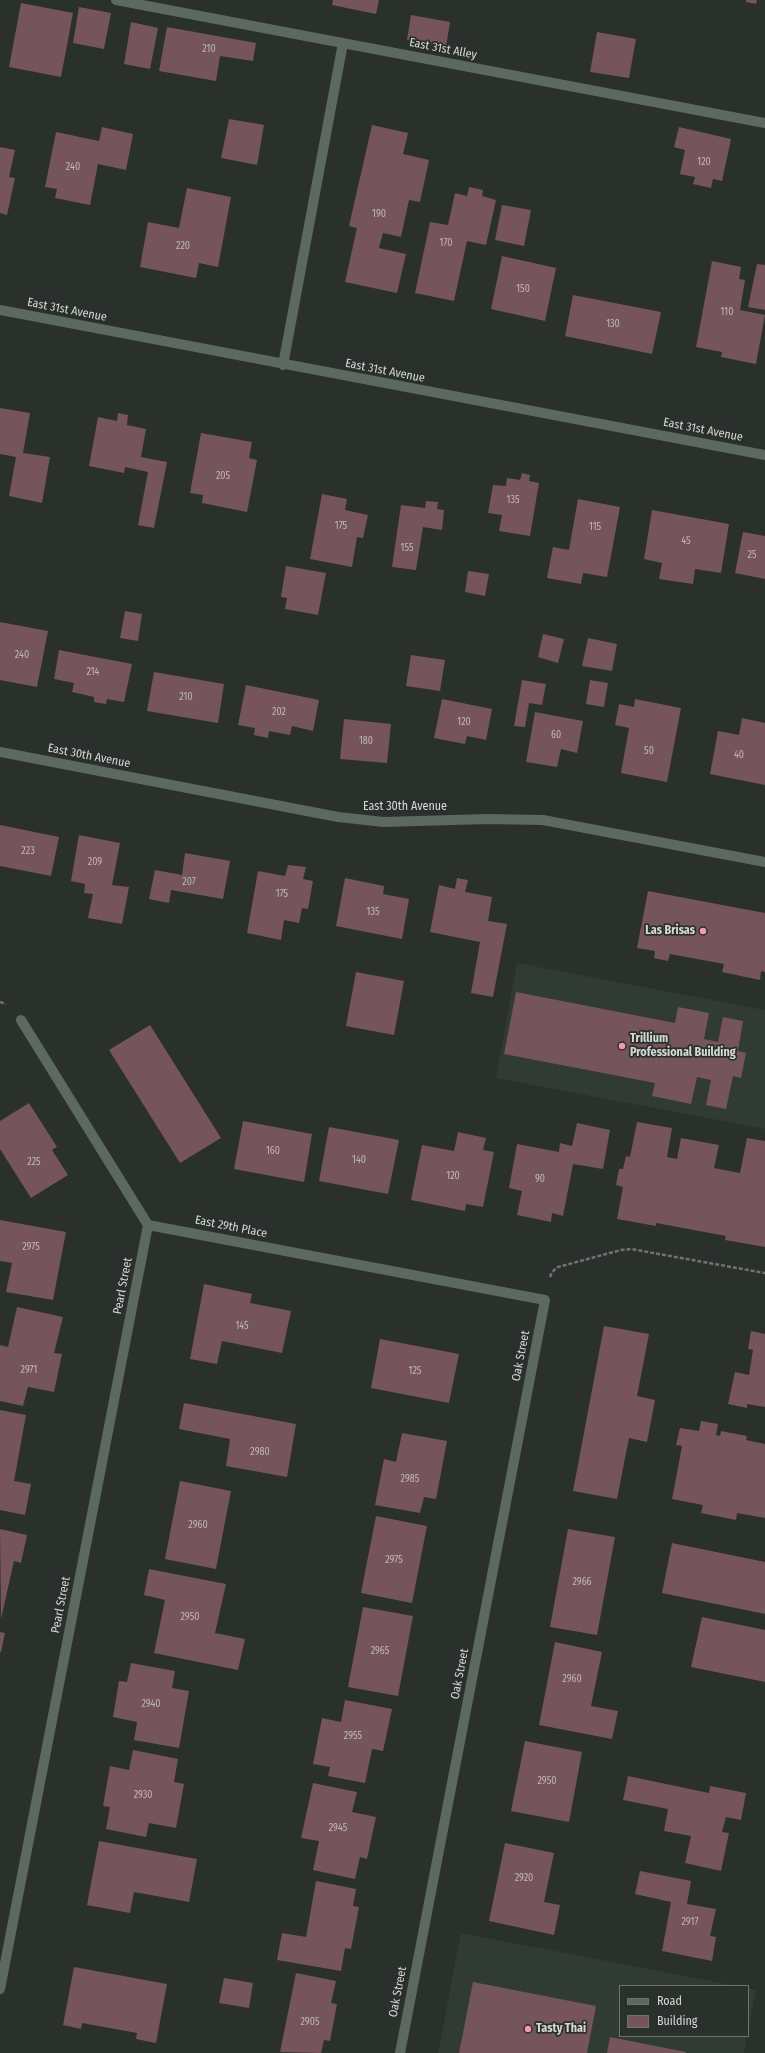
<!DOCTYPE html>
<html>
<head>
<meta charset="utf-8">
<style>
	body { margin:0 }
	#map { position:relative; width:765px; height:2053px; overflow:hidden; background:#2a302c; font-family:"Fira Sans Condensed",sans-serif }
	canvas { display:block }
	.legend { position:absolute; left:619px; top:1985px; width:130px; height:52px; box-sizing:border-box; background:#2a302c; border:1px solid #6e7370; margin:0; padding:5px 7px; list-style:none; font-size:12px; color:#d5d8d6 }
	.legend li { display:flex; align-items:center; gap:8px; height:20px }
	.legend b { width:20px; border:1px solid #6e7370 }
</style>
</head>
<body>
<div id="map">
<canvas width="765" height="2053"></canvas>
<ul class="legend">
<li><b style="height:5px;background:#5b6961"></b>Road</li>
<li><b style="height:11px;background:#76545c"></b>Building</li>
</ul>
</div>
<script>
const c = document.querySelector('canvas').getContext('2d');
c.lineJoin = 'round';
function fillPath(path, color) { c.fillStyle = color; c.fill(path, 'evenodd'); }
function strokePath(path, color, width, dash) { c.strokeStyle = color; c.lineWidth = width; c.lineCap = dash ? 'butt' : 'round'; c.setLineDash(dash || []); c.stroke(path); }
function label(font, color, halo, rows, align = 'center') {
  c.font = font + ' "Fira Sans Condensed",sans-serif'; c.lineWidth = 3.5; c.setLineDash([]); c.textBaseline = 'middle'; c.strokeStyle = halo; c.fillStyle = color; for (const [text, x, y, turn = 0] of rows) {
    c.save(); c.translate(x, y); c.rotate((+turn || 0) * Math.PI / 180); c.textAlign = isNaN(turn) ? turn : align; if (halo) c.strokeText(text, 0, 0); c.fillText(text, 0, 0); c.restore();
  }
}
const built = new Path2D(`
	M 517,963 L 765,1010 L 765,1129 L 496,1078 Z
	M 461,1933 L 737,1986 L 620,1986 L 620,2036 L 747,2036 L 744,2053 L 438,2053 Z
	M 748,1988 L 756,1990 L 748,2032 Z`);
const building = new Path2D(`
	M 333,0 L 379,0 L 376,14 L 332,5 Z
	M 746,0 L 757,0 L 756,4 L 746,2 Z
	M 21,3 L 73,13 L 61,77 L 9,67 Z
	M 79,7 L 111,13 L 104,49 L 73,43 Z
	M 411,15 L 450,22 L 446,47 L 407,40 Z
	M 131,22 L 158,28 L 150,69 L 124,64 Z
	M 167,27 L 256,43 L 253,61 L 220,56 L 216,81 L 159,71 Z
	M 597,32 L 636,39 L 629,78 L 590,72 Z
	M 229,119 L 264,125 L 257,165 L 221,158 Z
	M 372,125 L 408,133 L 403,154 L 429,160 L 420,202 L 409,200 L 401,237 L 383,233 L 379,248 L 406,254 L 397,293 L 345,282 L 357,228 L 349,226 Z
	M 102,127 L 133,134 L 126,170 L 98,164 L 90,205 L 55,198 L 57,189 L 45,187 L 56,132 L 99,141 Z
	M 679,127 L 731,139 L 722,181 L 713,179 L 711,188 L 693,184 L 695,177 L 680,174 L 685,150 L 674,147 Z
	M 0,147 L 15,150 L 9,177 L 15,178 L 7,215 L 0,213 Z
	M 469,187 L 483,190 L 482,196 L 496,200 L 486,245 L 467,241 L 454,301 L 415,293 L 430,222 L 448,225 L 455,193 L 467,196 Z
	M 187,188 L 231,197 L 218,267 L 199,263 L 196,278 L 140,267 L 148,222 L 179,228 Z
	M 502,205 L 531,210 L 524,246 L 495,240 Z
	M 502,256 L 556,268 L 545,321 L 491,309 Z
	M 712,261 L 741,267 L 739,279 L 745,280 L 740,310 L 765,315 L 756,364 L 721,357 L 722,352 L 696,347 Z
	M 757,264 L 765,265 L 765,310 L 748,307 Z
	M 573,295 L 661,312 L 652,354 L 565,336 Z
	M 0,408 L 30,413 L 23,453 L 50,457 L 42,503 L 9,496 L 16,457 L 0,454 Z
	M 118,413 L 128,415 L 127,425 L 146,429 L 141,457 L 167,462 L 154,528 L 138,525 L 148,472 L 125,467 L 124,473 L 89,466 L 98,417 L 117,421 Z
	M 201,433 L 252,442 L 249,458 L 257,460 L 247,512 L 202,503 L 203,495 L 190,493 Z
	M 522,473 L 530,475 L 529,481 L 539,483 L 530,536 L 499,531 L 502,515 L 488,513 L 493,485 L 506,486 L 507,478 L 520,480 Z
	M 322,494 L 347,499 L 345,510 L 368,515 L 363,538 L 357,537 L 352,567 L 310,559 Z
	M 578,499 L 620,507 L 607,577 L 583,573 L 581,584 L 547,578 L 553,547 L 569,550 Z
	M 426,501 L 438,502 L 437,509 L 444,510 L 442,530 L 423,527 L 416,570 L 392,567 L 401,505 L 425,508 Z
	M 652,510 L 729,524 L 721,573 L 695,569 L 693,584 L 659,579 L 662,563 L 644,559 Z
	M 743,532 L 765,536 L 765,579 L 735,573 Z
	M 286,566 L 326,573 L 318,615 L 285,609 L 287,598 L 281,597 Z
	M 468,571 L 489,574 L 485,596 L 465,592 Z
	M 125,611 L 142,614 L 138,641 L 120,638 Z
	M 0,622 L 48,631 L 37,687 L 0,680 Z
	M 543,634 L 564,639 L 558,663 L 538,657 Z
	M 588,638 L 617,644 L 612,671 L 582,666 Z
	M 59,650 L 132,664 L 124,702 L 107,699 L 106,704 L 94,702 L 94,697 L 72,692 L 74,683 L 54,679 Z
	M 411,655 L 445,660 L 440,691 L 406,686 Z
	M 154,672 L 224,684 L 218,723 L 147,711 Z
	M 522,680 L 546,684 L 542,705 L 529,703 L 525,727 L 514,726 Z
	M 590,680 L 608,683 L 604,707 L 586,704 Z
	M 246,685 L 319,700 L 313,731 L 292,726 L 290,735 L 269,731 L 268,738 L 254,735 L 255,728 L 238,725 Z
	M 442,699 L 492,709 L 486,740 L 467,736 L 465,744 L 434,738 Z
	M 635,699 L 681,708 L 667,782 L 621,773 L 629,728 L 615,725 L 619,704 L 634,707 Z
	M 535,712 L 583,721 L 577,753 L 561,749 L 557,767 L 526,762 Z
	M 742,718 L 765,723 L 765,785 L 710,774 L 718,731 L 739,735 Z
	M 344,719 L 391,724 L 387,763 L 340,759 Z
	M 0,825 L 59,837 L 51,876 L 0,866 Z
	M 79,835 L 120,843 L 112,885 L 129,887 L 122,924 L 88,918 L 93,894 L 84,893 L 85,884 L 71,881 Z
	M 185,853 L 230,861 L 223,899 L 171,890 L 169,903 L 149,899 L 155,870 L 182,875 Z
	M 288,865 L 306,867 L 303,879 L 313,881 L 308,909 L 302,908 L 299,923 L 284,920 L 281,940 L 247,933 L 258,871 L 285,876 Z
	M 345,878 L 384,886 L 383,894 L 409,899 L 402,939 L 336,926 Z
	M 457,878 L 468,880 L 465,892 L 492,897 L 488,921 L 507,924 L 493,997 L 471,993 L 480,942 L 430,932 L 439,885 L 455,889 Z
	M 648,891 L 765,913 L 765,972 L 761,971 L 760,980 L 722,972 L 724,964 L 670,954 L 668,961 L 654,958 L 655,951 L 637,948 Z
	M 356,972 L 404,981 L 394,1035 L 346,1026 Z
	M 516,992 L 675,1023 L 678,1007 L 709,1013 L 704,1039 L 718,1042 L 723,1017 L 743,1021 L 738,1051 L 746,1053 L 741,1078 L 733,1076 L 726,1109 L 706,1105 L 711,1080 L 697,1077 L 691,1104 L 652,1096 L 655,1083 L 504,1054 Z
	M 150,1025 L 221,1138 L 180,1163 L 109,1050 Z
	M 29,1103 L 57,1147 L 52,1150 L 68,1175 L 31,1198 L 0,1149 L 0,1121 Z
	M 243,1121 L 312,1134 L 304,1182 L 234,1169 Z
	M 637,1122 L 672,1128 L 667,1157 L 677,1159 L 681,1138 L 719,1145 L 714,1168 L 740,1173 L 747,1138 L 765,1141 L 765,1247 L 725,1240 L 726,1236 L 656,1223 L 656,1226 L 617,1219 L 623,1187 L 616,1185 L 619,1169 L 623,1169 L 626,1156 L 630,1157 Z
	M 577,1123 L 610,1130 L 603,1169 L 573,1164 L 563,1216 L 552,1213 L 551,1222 L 517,1215 L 522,1191 L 509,1188 L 517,1144 L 559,1152 L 560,1143 L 572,1146 Z
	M 329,1127 L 399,1140 L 388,1194 L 319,1181 Z
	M 458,1132 L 486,1138 L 483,1150 L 494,1152 L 483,1207 L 466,1204 L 465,1211 L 411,1200 L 422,1145 L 454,1151 Z
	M 0,1220 L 66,1232 L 53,1300 L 6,1292 L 12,1263 L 0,1261 Z
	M 204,1284 L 252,1294 L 250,1303 L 291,1311 L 282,1353 L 222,1341 L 217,1364 L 190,1359 Z
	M 17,1307 L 63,1317 L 54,1353 L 62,1354 L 54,1392 L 28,1387 L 23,1406 L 0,1401 L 0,1345 L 8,1347 Z
	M 604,1326 L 649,1334 L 637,1396 L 655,1400 L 647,1442 L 629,1438 L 617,1499 L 573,1491 Z
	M 751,1331 L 765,1334 L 765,1407 L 747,1404 L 747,1408 L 728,1404 L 735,1372 L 749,1375 L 753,1350 L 748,1349 Z
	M 380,1339 L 459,1354 L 449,1403 L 371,1388 Z
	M 184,1403 L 296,1424 L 287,1477 L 226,1466 L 230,1439 L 179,1429 Z
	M 0,1410 L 26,1415 L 14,1481 L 31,1484 L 25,1515 L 0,1510 Z
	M 701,1421 L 718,1424 L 716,1435 L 720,1436 L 721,1431 L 747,1436 L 746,1440 L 765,1444 L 765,1518 L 737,1513 L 736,1520 L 701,1513 L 703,1505 L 672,1499 L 682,1446 L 676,1445 L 680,1428 L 699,1431 Z
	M 402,1433 L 447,1441 L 436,1499 L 424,1497 L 420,1513 L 375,1505 L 384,1459 L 396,1462 Z
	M 180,1481 L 231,1491 L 216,1569 L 165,1559 Z
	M 376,1516 L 427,1526 L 412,1603 L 361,1593 Z
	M 0,1529 L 27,1535 L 21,1563 L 14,1561 L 1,1619 Z
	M 568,1529 L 615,1537 L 597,1635 L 550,1627 Z
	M 672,1543 L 765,1562 L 765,1614 L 662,1593 Z
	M 149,1569 L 226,1584 L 215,1633 L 245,1639 L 238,1670 L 154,1653 L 165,1600 L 144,1595 Z
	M 363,1607 L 413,1616 L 398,1696 L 348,1687 Z
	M 702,1617 L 765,1630 L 765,1682 L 691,1667 Z
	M 0,1632 L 5,1633 L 1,1652 L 0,1652 Z
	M 555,1642 L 602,1652 L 591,1706 L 618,1711 L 612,1739 L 539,1725 Z
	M 131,1663 L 175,1671 L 172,1688 L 189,1691 L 179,1748 L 134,1740 L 137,1722 L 113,1717 L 119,1681 L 127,1682 Z
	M 345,1700 L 392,1709 L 383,1751 L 372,1749 L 365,1783 L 328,1776 L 330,1767 L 313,1764 L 322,1718 L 341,1722 Z
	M 525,1741 L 582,1752 L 569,1822 L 511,1811 Z
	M 133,1750 L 178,1759 L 174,1782 L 184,1784 L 176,1828 L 149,1823 L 146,1837 L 106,1829 L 110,1807 L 103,1806 L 110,1766 L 129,1770 Z
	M 628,1776 L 709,1793 L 710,1786 L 746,1793 L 741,1820 L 726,1817 L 722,1832 L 729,1833 L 721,1871 L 685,1863 L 691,1836 L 664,1831 L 668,1809 L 623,1800 Z
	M 313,1783 L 357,1792 L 352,1812 L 376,1817 L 367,1859 L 360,1857 L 355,1879 L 313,1870 L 319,1841 L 301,1838 Z
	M 99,1841 L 197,1859 L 189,1902 L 134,1892 L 130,1913 L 87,1905 Z
	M 505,1843 L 554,1853 L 544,1902 L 560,1905 L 554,1935 L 489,1921 Z
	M 640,1871 L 691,1881 L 687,1904 L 716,1909 L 710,1936 L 716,1937 L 712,1961 L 662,1951 L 671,1902 L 635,1894 Z
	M 316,1881 L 356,1889 L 353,1906 L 359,1907 L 351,1949 L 345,1948 L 341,1971 L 277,1960 L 282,1933 L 306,1937 Z
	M 74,1967 L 167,1984 L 156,2043 L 136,2039 L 137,2033 L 82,2023 L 81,2029 L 63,2025 Z
	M 296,1973 L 336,1981 L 331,2003 L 337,2004 L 330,2041 L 324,2040 L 321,2053 L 280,2052 Z
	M 224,1978 L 253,1983 L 249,2008 L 219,2003 Z
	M 473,1982 L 596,2006 L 587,2053 L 459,2053 Z
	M 610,2037 L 686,2052 L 686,2053 L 607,2053 Z`);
const path = new Path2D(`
	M 0,1002 L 6,1004
	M 550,1277 L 552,1272 L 558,1267 L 621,1250 L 631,1249 L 765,1273`);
const minor = new Path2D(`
	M 116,0 L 765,123
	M 0,310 L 765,455
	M 283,365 L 343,43
	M 0,752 L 338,817 L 384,822 L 487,819 L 543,820 L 765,862
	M 21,1020 L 148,1225 L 545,1300 L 400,2053
	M 0,1989 L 148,1225`);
const markers = [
	[703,931,4,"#f29ab0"],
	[622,1046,4,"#f29ab0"],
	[528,2029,4,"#f29ab0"]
];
const numberNames = [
	["210",209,49],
	["120",704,162],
	["240",73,167],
	["190",379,214],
	["170",446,243],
	["220",183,246],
	["150",523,289],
	["110",727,312],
	["130",613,324],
	["205",223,476],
	["135",513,500],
	["175",341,526],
	["115",595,527],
	["45",686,541],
	["155",407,548],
	["25",752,555],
	["240",22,655],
	["214",93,672],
	["210",186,697],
	["202",279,712],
	["120",464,722],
	["60",556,735],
	["180",366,741],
	["50",649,751],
	["40",739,755],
	["223",28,851],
	["209",95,862],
	["207",189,882],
	["175",282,894],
	["135",373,912],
	["160",273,1151],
	["140",359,1160],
	["225",34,1162],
	["120",453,1176],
	["90",540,1179],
	["2975",31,1247],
	["145",242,1326],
	["2971",29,1370],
	["125",415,1371],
	["2980",260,1452],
	["2985",410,1479],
	["2960",198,1525],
	["2975",394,1560],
	["2966",582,1582],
	["2950",190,1617],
	["2965",380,1651],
	["2960",572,1679],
	["2940",151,1704],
	["2955",353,1736],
	["2950",547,1781],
	["2930",143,1795],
	["2945",338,1828],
	["2920",524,1878],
	["2917",690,1922],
	["2905",310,2022]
];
const streetNames = [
	["East 31st Alley",443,49,11],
	["East 31st Avenue",67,310,11],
	["East 31st Avenue",385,371,11],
	["East 31st Avenue",703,430,11],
	["East 30th Avenue",89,756,11],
	["East 30th Avenue",405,807],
	["East 29th Place",231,1227,11],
	["Pearl Street",123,1286,-79],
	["Oak Street",521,1356,-79],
	["Pearl Street",61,1605,-79],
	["Oak Street",460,1674,-79],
	["Oak Street",398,1992,-79]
];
const poiNames = [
	["Las Brisas",695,931,"right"],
	["Trillium",630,1039],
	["Professional Building",630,1053],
	["Tasty Thai",536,2029]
];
fillPath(built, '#303b34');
fillPath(building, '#76545c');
strokePath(path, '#6f7471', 2.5, [4, 2]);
strokePath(minor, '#5b6961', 10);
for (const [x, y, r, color] of markers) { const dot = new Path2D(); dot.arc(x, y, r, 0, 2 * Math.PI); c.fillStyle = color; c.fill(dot); strokePath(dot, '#2a302c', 1.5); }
label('10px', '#bdb7b8', null, numberNames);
label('12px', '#d5d8d6', '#2a302c', streetNames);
label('bold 12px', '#d5d8d6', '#2a302c', poiNames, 'left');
</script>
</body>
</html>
